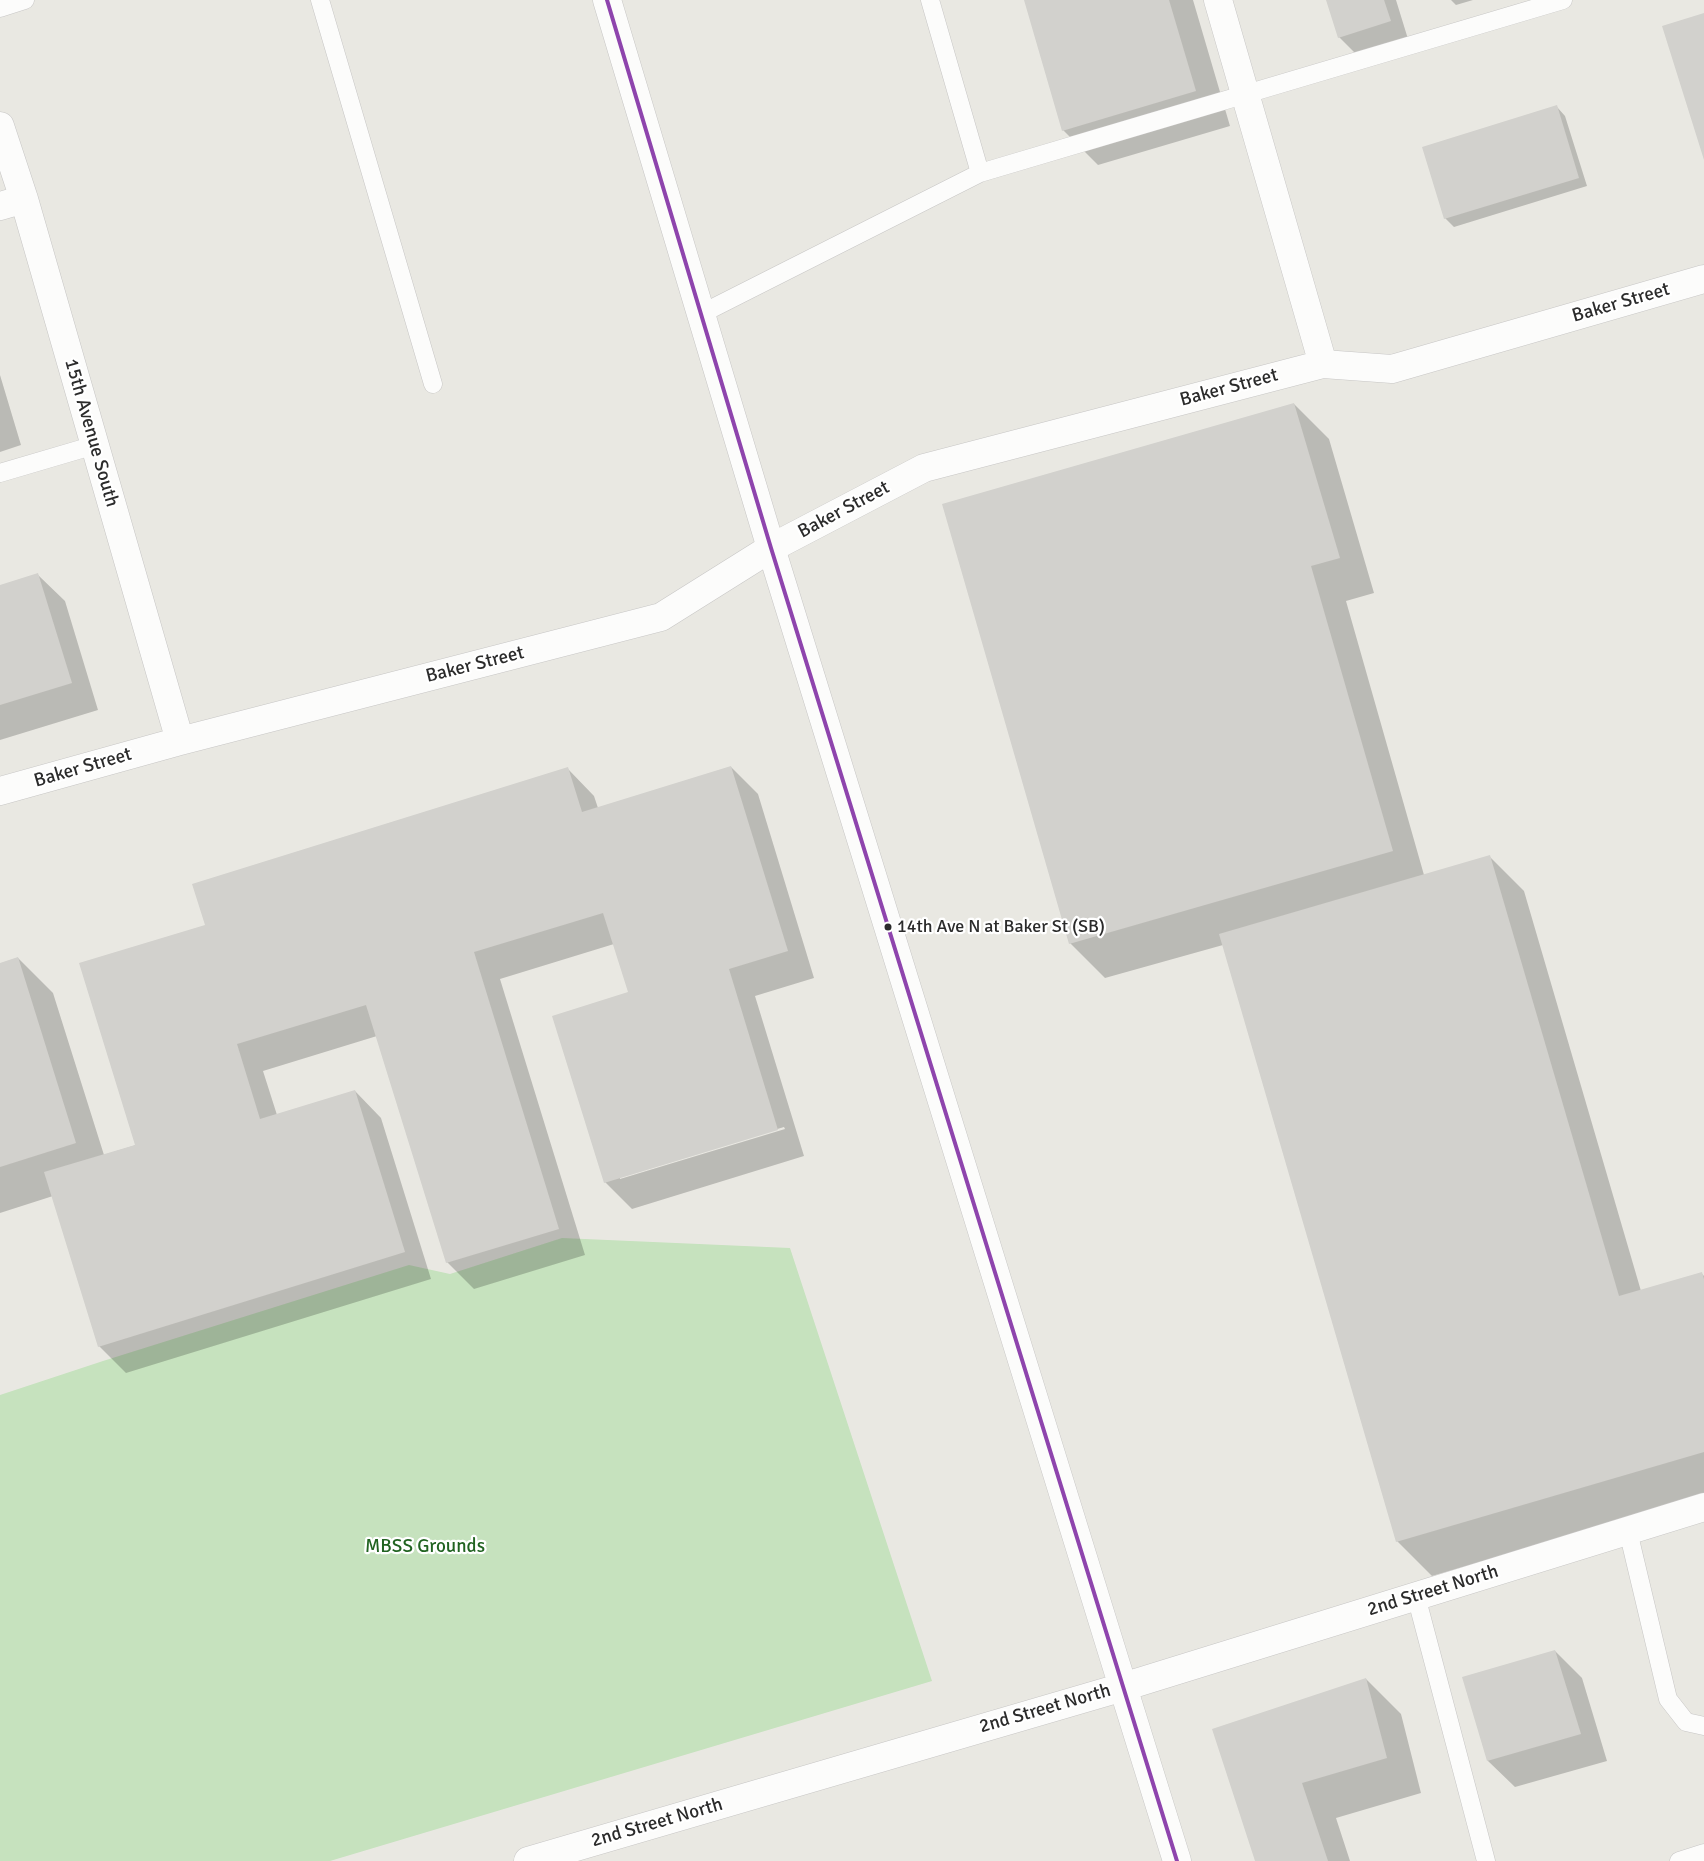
<!DOCTYPE html>
<html>
<head>
<meta charset="utf-8">
<style>
	body { margin:0 }
	canvas { display:block; background:#e9e8e2 }
</style>
</head>
<body>
<canvas width="1704" height="1861"></canvas>
<script>
const c = document.querySelector('canvas').getContext('2d');
c.lineJoin = 'round';
function fillPath(path, color) { c.fillStyle = color; c.fill(path, 'evenodd'); }
function strokePath(path, color, width, dash) { c.strokeStyle = color; c.lineWidth = width; c.lineCap = dash ? 'butt' : 'round'; c.setLineDash(dash || []); c.stroke(path); }
function label(font, color, halo, rows, align = 'center') {
  c.font = font + ' Signika,sans-serif'; c.lineWidth = 4.5; c.setLineDash([]); c.textBaseline = 'middle'; c.strokeStyle = halo; c.fillStyle = color; for (const [text, x, y, turn = 0] of rows) {
    c.save(); c.translate(x, y); c.rotate((+turn || 0) * Math.PI / 180); c.textAlign = isNaN(turn) ? turn : align; if (halo) c.strokeText(text, 0, 0); c.fillText(text, 0, 0); c.restore();
  }
}
const green = new Path2D(`
	M 562,1238 L 790,1248 L 932,1681 L 330,1861 L 0,1861 L 0,1395 L 103,1361 L 409,1265 L 450,1274 Z`);
const shadow = new Path2D(`
	M 1025,0 L 1193,0 L 1230,126 L 1098,165 L 1063,130 Z
	M 1327,0 L 1396,0 L 1408,39 L 1357,55 L 1339,37 Z
	M 1451,0 L 1473,0 L 1456,5 Z
	M 1557,107 L 1565,116 L 1587,186 L 1454,227 L 1445,218 Z
	M 0,375 L 21,445 L 0,452 Z
	M 1294,404 L 1329,439 L 1374,593 L 1346,601 L 1424,875 L 1489,856 L 1524,891 L 1641,1291 L 1702,1274 L 1704,1276 L 1704,1497 L 1432,1576 L 1397,1541 L 1223,945 L 1105,978 L 1070,943 Z
	M 38,575 L 65,601 L 98,710 L 0,740 L 0,586 Z
	M 731,767 L 758,794 L 814,978 L 755,996 L 804,1156 L 632,1209 L 605,1182 L 629,993 L 614,944 L 500,979 L 585,1255 L 474,1289 L 447,1262 L 377,1036 L 263,1071 L 277,1115 L 355,1091 L 381,1118 L 431,1279 L 126,1373 L 99,1346 L 53,1196 L 0,1213 L 0,964 L 18,958 L 53,993 L 104,1155 L 136,1145 L 206,926 L 568,769 L 594,796 L 598,808 ZM 784,1127 L 785,1129 L 620,1179 L 620,1177 Z
	M 1555,1651 L 1582,1678 L 1607,1761 L 1515,1787 L 1488,1761 L 1464,1678 Z
	M 1366,1679 L 1401,1714 L 1421,1793 L 1336,1818 L 1350,1861 L 1257,1861 L 1214,1730 Z`);
const building = new Path2D(`
	M 1024,0 L 1169,0 L 1196,91 L 1062,131 Z
	M 1326,0 L 1384,0 L 1391,21 L 1338,38 Z
	M 1704,13 L 1704,160 L 1662,26 Z
	M 1557,105 L 1579,178 L 1444,219 L 1422,147 Z
	M 1294,403 L 1340,558 L 1311,566 L 1393,851 L 1069,944 L 942,504 Z
	M 38,573 L 72,683 L 0,705 L 0,585 Z
	M 731,766 L 788,951 L 729,969 L 778,1130 L 604,1183 L 552,1016 L 628,992 L 603,913 L 474,952 L 559,1229 L 446,1263 L 366,1005 L 237,1044 L 260,1119 L 355,1090 L 405,1252 L 98,1347 L 44,1172 L 135,1145 L 79,963 L 205,925 L 192,884 L 568,767 L 582,812 Z
	M 1490,855 L 1619,1296 L 1702,1272 L 1704,1279 L 1704,1452 L 1396,1542 L 1219,934 Z
	M 18,957 L 76,1143 L 0,1167 L 0,963 Z
	M 1555,1650 L 1581,1734 L 1487,1761 L 1462,1677 Z
	M 1366,1678 L 1387,1758 L 1302,1783 L 1328,1861 L 1255,1861 L 1212,1729 Z`);
const lane = new Path2D(`
	M 320,0 L 433,384
	M 930,0 L 980,173
	M 0,8 L 25,0
	M 701,314 L 980,173 L 1563,0
	M 0,473 L 95,445
	M 1628,1531 L 1668,1699 L 1686,1722 L 1704,1726
	M 1416,1596 L 1486,1861
	M 1679,1861 L 1704,1853`);
const street = new Path2D(`
	M 1218,0 L 1323,364
	M 0,126 L 24,199 L 180,741
	M 0,206 L 24,199
	M 0,791 L 180,741 L 661,617 L 771,548 L 924,468 L 1323,364 L 1392,369 L 1704,279
	M 1123,1687 L 1177,1861`);
const secondary = new Path2D(`
	M 607,0 L 771,548 L 1123,1687
	M 528,1861 L 1123,1687 L 1704,1507`);
const bus1 = new Path2D(`
	M 607,0 L 771,548 L 1177,1861`);
const markers = [
	[888,927,4.5,"#2b2b2b"]
];
const busNames = [
	["14th Ave N at Baker St (SB)",897,927]
];
const streetNames = [
	["Baker Street",1621,303,-16],
	["Baker Street",1229,388,-15],
	["15th Avenue South",91,433,74],
	["Baker Street",844,510,-28],
	["Baker Street",475,665,-14],
	["Baker Street",83,768,-16],
	["2nd Street North",1433,1591,-17],
	["2nd Street North",1045,1709,-16],
	["2nd Street North",657,1823,-16]
];
const parkNames = [
	["MBSS Grounds",425,1547]
];
fillPath(green, '#c6e2be');
fillPath(shadow, '#0003');
fillPath(building, '#d2d1cd');
strokePath(lane, '#c7c6c5', 19);
strokePath(street, '#c7c6c5', 29);
strokePath(secondary, '#c7c6c5', 29);
strokePath(lane, '#fcfcfb', 18);
strokePath(street, '#fcfcfb', 28);
strokePath(secondary, '#fcfcfb', 28);
strokePath(bus1, '#8e44ad', 4);
for (const [x, y, r, color] of markers) { const dot = new Path2D(); dot.arc(x, y, r, 0, 2 * Math.PI); c.fillStyle = color; c.fill(dot); strokePath(dot, '#fff', 2); }
label('18px', '#2b2b2b', '#fff', busNames, 'left');
label('19px', '#2b2b2b', '#fff', streetNames);
label('19px', '#216321', '#fff', parkNames);
</script>
</body>
</html>
